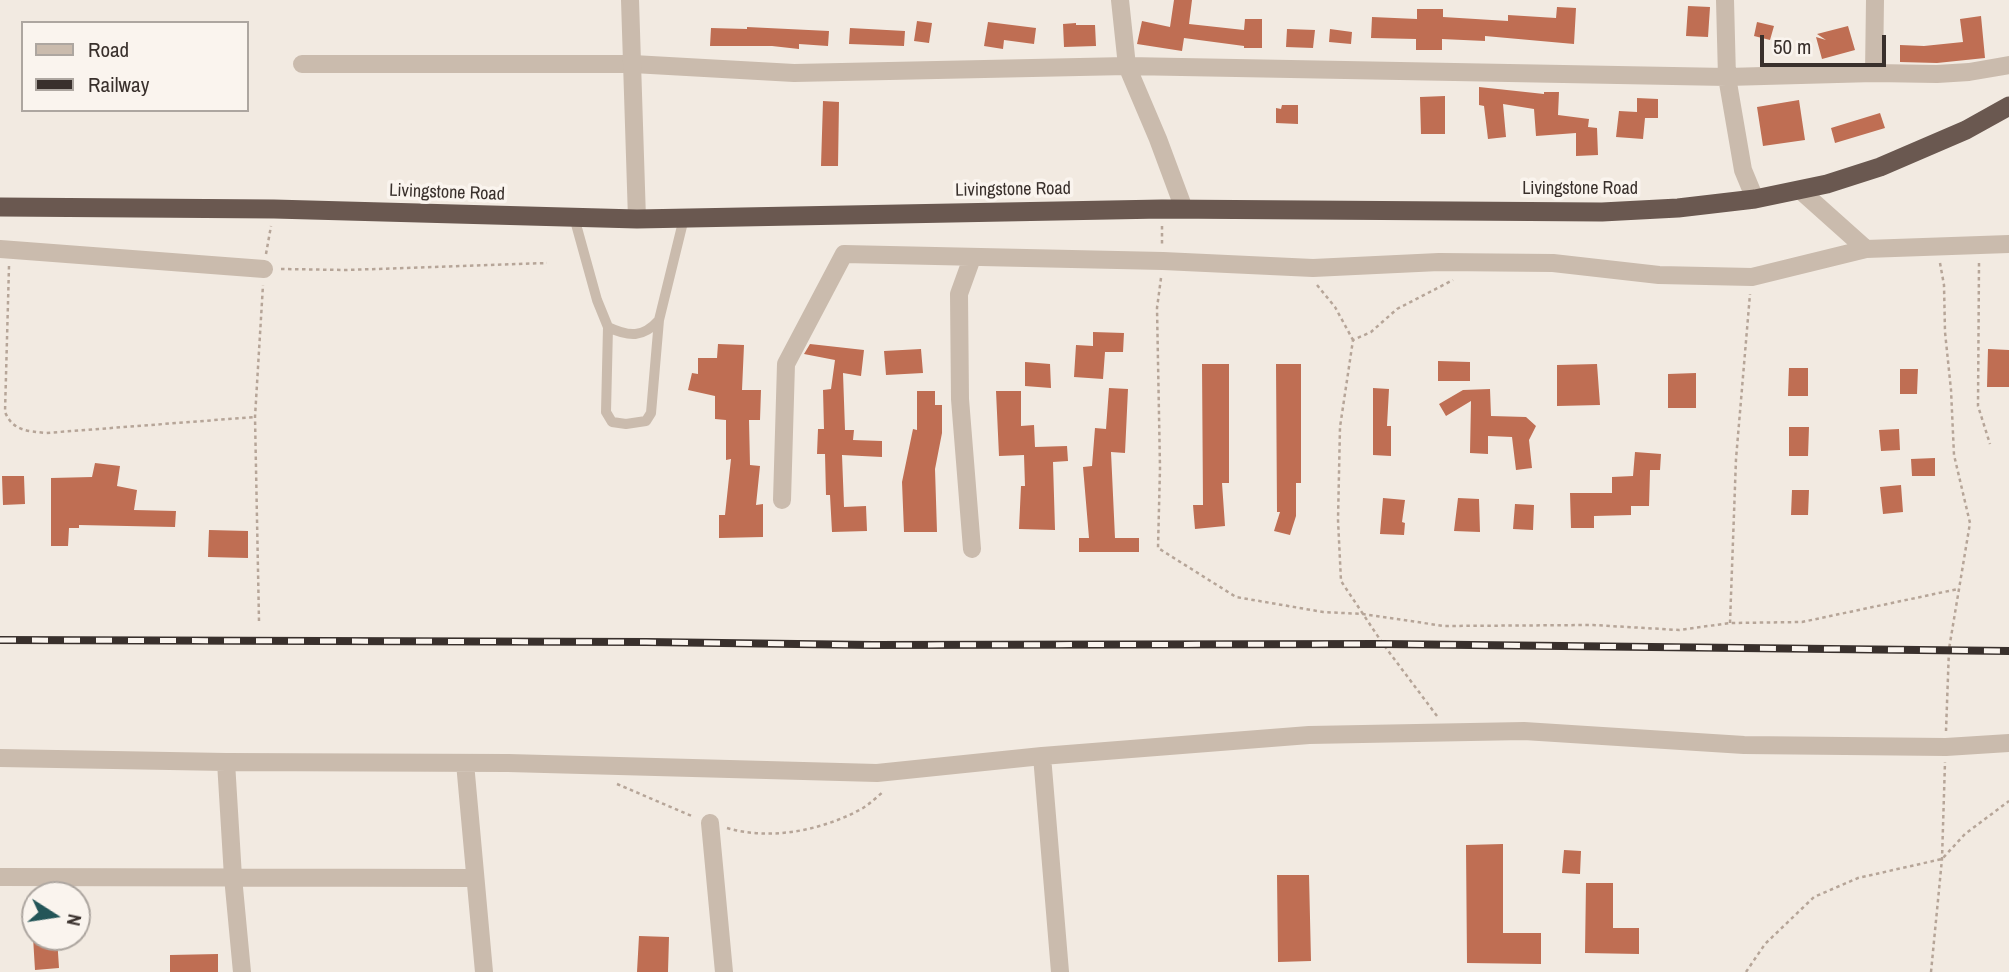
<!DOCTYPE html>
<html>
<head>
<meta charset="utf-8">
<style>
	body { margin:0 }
	#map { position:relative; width:2009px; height:972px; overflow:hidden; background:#f2eae1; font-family:"Archivo Narrow",sans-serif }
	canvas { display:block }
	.legend { position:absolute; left:21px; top:21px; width:228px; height:91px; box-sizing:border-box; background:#faf4ee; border:2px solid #ada6a0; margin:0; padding:9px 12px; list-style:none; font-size:21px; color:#39302c }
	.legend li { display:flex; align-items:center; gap:14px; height:35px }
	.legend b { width:35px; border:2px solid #ada6a0 }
	.north { position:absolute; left:21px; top:881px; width:70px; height:70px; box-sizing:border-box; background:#faf4ee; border:2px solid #ada6a0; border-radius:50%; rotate:102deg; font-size:19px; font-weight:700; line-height:28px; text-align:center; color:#39302c }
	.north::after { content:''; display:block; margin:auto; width:24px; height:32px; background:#235558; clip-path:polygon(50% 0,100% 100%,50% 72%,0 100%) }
	.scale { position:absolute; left:1760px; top:35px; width:126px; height:32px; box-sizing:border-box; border:4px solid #39302c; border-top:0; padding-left:9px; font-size:21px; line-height:24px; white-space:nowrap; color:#39302c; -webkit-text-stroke:5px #faf4ee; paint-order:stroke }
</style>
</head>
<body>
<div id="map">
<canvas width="2009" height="972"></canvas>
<ul class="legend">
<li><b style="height:9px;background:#cabbad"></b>Road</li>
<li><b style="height:9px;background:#39302c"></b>Railway</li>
</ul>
<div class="north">N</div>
<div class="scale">50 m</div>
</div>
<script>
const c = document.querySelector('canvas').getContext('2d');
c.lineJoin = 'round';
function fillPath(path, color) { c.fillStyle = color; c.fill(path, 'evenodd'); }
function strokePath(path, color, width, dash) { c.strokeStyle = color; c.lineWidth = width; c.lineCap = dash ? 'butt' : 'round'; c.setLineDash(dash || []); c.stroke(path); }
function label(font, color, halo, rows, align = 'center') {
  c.font = font + ' "Archivo Narrow",sans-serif'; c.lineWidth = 7; c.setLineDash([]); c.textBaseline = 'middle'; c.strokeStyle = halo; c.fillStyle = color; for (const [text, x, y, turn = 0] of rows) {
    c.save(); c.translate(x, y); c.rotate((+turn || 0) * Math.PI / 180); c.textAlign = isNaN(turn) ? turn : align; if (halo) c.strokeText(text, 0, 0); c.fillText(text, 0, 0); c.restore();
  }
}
const building = new Path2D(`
	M 1174,0 L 1192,0 L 1189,24 L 1244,30 L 1245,19 L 1262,19 L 1262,48 L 1244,48 L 1244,46 L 1184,38 L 1182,51 L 1137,44 L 1142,21 L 1170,27 Z
	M 1688,6 L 1710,7 L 1708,37 L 1686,36 Z
	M 1557,7 L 1576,8 L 1574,44 L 1485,36 L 1485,41 L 1442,39 L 1442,50 L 1416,50 L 1416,39 L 1371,38 L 1372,17 L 1417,19 L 1417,9 L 1443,9 L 1443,17 L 1508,21 L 1508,15 L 1556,18 Z
	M 1981,16 L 1985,58 L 1937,63 L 1900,62 L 1900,45 L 1924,46 L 1963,42 L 1960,19 Z
	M 917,21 L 932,23 L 929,43 L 914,41 Z
	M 988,22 L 1036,28 L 1034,44 L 1004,40 L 1003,49 L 984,46 Z
	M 1757,22 L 1774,26 L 1770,40 L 1754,36 Z
	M 1076,23 L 1076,25 L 1095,25 L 1096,46 L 1064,47 L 1063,24 Z
	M 1848,26 L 1855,50 L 1822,59 L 1816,37 L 1826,40 L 1817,34 Z
	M 747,27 L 829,31 L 828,46 L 799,44 L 799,49 L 772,46 L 710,46 L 711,28 L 747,29 Z
	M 850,28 L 905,31 L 904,46 L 849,44 Z
	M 1287,29 L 1315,30 L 1313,48 L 1286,47 Z
	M 1330,29 L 1352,32 L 1351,44 L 1329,42 Z
	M 1479,87 L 1544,94 L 1544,92 L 1559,92 L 1558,115 L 1589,119 L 1588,127 L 1597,128 L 1598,155 L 1576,156 L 1576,133 L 1536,136 L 1534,109 L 1503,104 L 1506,137 L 1488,139 L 1484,106 L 1479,105 Z
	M 1445,96 L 1445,134 L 1421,134 L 1420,97 Z
	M 1637,98 L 1658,99 L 1658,118 L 1645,118 L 1643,139 L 1616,137 L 1619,111 L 1637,112 Z
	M 1799,100 L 1805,140 L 1763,146 L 1757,107 Z
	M 823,101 L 839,102 L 838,166 L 821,166 Z
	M 1282,105 L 1298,105 L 1298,124 L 1276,123 L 1276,108 L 1281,109 Z
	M 1880,113 L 1885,128 L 1835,143 L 1831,128 Z
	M 1093,332 L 1124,333 L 1123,352 L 1105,352 L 1103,379 L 1074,377 L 1076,345 L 1093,346 Z
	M 718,344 L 744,345 L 742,390 L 761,390 L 760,420 L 749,420 L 750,465 L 760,466 L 756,505 L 763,504 L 763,537 L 719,538 L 719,515 L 725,515 L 731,459 L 726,460 L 726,420 L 715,419 L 715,396 L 688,390 L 692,373 L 698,374 L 698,358 L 717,358 Z
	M 810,344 L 864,350 L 861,376 L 843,373 L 845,430 L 854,430 L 853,440 L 882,441 L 882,457 L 842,455 L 844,507 L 866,506 L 867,531 L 832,532 L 830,495 L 826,495 L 825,454 L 817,454 L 818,429 L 824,429 L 823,390 L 831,389 L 835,360 L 804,354 Z
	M 921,349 L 923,373 L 886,375 L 884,351 Z
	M 1988,349 L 2009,350 L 2009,387 L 1987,387 Z
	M 1438,361 L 1470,362 L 1470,381 L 1438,381 Z
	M 1025,362 L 1050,364 L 1051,388 L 1025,386 Z
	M 1202,364 L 1229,364 L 1229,483 L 1222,483 L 1225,526 L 1195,529 L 1193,505 L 1203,505 Z
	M 1276,364 L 1301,364 L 1301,483 L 1296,483 L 1296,516 L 1290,535 L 1274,531 L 1280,512 L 1277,512 Z
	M 1597,364 L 1600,405 L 1557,406 L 1557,365 Z
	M 1789,368 L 1808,368 L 1808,396 L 1788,396 Z
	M 1900,369 L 1918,369 L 1917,394 L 1900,394 Z
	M 1696,373 L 1696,408 L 1668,408 L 1668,374 Z
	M 1109,388 L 1128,389 L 1125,453 L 1111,452 L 1115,538 L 1139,538 L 1139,552 L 1079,552 L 1079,538 L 1089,538 L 1083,467 L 1092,466 L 1095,428 L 1106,429 Z
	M 1373,388 L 1389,389 L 1387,426 L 1391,426 L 1391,456 L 1373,455 Z
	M 1490,389 L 1491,416 L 1526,417 L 1536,426 L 1529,440 L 1532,468 L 1516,470 L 1512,437 L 1488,436 L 1488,454 L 1470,453 L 1471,401 L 1446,416 L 1439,404 L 1463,390 Z
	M 917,391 L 935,391 L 935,405 L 942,405 L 942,433 L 935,469 L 937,532 L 904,532 L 902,482 L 913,429 L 917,430 Z
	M 996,391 L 1021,391 L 1021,426 L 1034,425 L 1035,447 L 1067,446 L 1068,461 L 1053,462 L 1055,530 L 1019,529 L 1021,486 L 1025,486 L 1024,455 L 999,456 Z
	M 1789,427 L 1809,427 L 1808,456 L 1789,456 Z
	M 1899,429 L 1900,450 L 1881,451 L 1879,430 Z
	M 1635,452 L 1661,454 L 1660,470 L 1650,470 L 1649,506 L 1631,506 L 1631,515 L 1594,516 L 1594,528 L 1571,528 L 1570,493 L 1612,493 L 1612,477 L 1633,476 Z
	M 1935,458 L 1935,476 L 1912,476 L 1911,459 Z
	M 95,463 L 120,466 L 117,486 L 137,490 L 134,510 L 176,511 L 175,527 L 79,525 L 79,528 L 69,528 L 68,546 L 51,546 L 51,478 L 92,477 Z
	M 2,476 L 24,476 L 25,504 L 3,505 Z
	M 1901,485 L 1903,512 L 1883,514 L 1880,487 Z
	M 1792,490 L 1809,490 L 1808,515 L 1791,515 Z
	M 1383,498 L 1405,500 L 1402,522 L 1405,523 L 1404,535 L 1380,534 Z
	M 1458,498 L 1479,499 L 1480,532 L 1454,531 Z
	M 1515,504 L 1534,505 L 1533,530 L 1513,529 Z
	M 209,530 L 248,531 L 248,558 L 208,557 Z
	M 1503,844 L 1503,933 L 1541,933 L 1541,964 L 1467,963 L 1466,845 Z
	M 1564,850 L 1581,851 L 1580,874 L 1562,873 Z
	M 1277,875 L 1309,875 L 1311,961 L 1278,962 Z
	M 1586,883 L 1613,883 L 1613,928 L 1639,928 L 1639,954 L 1585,953 Z
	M 639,936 L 669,937 L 668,972 L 637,972 Z
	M 33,937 L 57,937 L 59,968 L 35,970 Z
	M 218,954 L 218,972 L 170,972 L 170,955 Z`);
const path = new Path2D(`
	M 1162,226 L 1162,244
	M 266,254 L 271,226
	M 1940,263 L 1944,285 L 1945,332 L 1951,390 L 1954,455 L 1970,523 L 1949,649 L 1946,731
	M 1979,263 L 1978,406 L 1990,444
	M 9,266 L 5,412 C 13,431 27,431 46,433 L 255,417
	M 281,269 L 347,270 L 547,263
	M 1161,278 L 1157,308 L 1160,468 L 1158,548 L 1236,597 L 1323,612 L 1363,614 L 1444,626 L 1593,625 L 1679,630 L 1730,623 L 1802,622 L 1958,589
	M 1317,285 L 1335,307 L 1353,340
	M 259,621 L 255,417 L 263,285
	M 1730,623 L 1736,459 L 1750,294
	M 1437,716 L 1383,644 L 1341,581 L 1338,520 L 1340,427 L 1353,340 L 1371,332 L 1397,309 L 1453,280
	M 617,784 L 694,817
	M 727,828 C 771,841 824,830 863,808 C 871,803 878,796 884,791
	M 1746,972 L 1765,944 L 1814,897 L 1858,878 L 1942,859 L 1965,834 L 2009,801
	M 1931,972 L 1942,859 L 1945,762`);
const service = new Path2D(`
	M 574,217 L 597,300 L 608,327 C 629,337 643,338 659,320 L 684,218
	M 608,327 L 606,412 L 612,422 L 626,424 L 646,421 L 651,413 L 659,320`);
const minor = new Path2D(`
	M 1120,0 L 1127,66 L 1158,139 L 1184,209
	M 1725,0 L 1727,77 L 1874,73 L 1937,74 L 1969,72 L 2009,65
	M 302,64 L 633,64 L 794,73 L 1127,66 L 1727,77 L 1743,170 L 1755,199
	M 1874,73 L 1875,0
	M 1800,190 L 1866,249 L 2009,244
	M 0,249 L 264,269
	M 972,258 L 959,294 L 960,399 L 972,549
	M 782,500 L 786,364 L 844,254 L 1163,261 L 1313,268 L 1439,262 L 1553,263 L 1659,275 L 1752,277 L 1866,249
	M 0,758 L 226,762 L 508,763 L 877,773 L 1042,756
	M 226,762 L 233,877 L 242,972
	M 465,763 L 484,972
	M 710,823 L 724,972
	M 0,877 L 475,878
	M 1060,972 L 1042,756 L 1309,735 L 1524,731 L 1744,745 L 1946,747 L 2009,743`);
const tertiary = new Path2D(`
	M 630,0 L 637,219`);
const trunk = new Path2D(`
	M 0,207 L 274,209 L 637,219 L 1162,209 L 1602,212 L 1678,208 L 1755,199 L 1827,184 L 1880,167 L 1966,130 L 2009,106`);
const rail = new Path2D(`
	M 0,640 L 646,642 L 873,645 L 1383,644 L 2009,651`);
const streetNames = [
	["Livingstone Road",1580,189],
	["Livingstone Road",1013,190,-1],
	["Livingstone Road",447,193,2]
];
fillPath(building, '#bf6e53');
strokePath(path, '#b6a598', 2.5, [3.5, 3.5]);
strokePath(service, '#cabbad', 10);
strokePath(minor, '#cabbad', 18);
strokePath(tertiary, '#cabbad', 18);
strokePath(trunk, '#6a5850', 19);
strokePath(rail, '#39302c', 8);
strokePath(rail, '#faf4ee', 5, [16]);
label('18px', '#39302c', '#faf4ee', streetNames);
</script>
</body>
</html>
